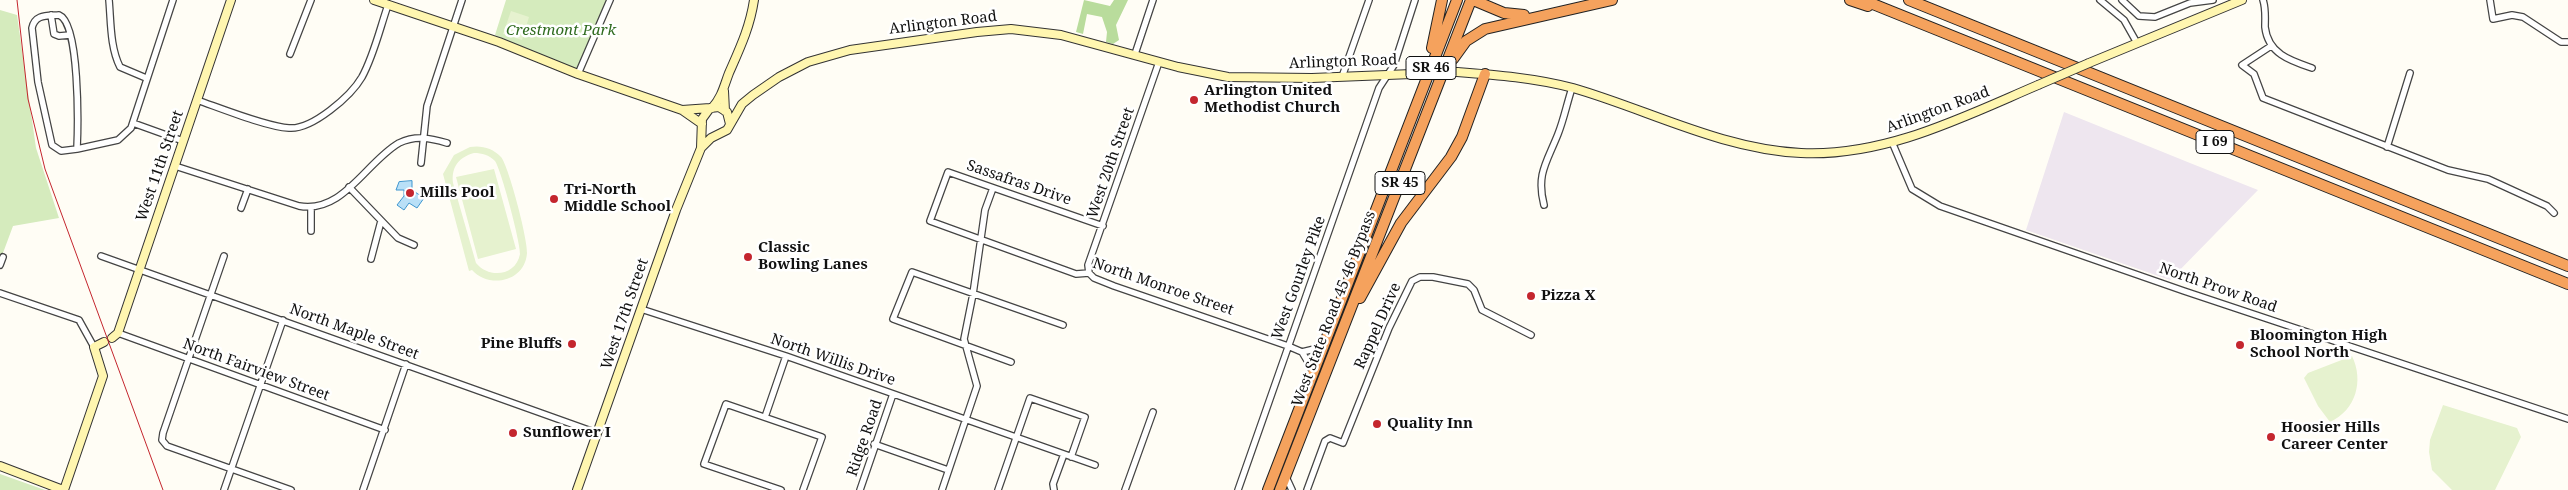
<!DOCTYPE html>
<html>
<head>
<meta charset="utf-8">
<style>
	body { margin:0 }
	canvas { display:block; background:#fffdf5 }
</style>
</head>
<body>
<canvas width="2568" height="490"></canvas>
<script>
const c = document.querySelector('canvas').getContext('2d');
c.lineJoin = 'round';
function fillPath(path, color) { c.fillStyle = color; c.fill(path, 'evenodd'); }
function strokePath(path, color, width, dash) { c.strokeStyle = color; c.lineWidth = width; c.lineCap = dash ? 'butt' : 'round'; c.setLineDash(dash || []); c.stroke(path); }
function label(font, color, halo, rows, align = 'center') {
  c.font = font + ' "Noto Serif",serif'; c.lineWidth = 5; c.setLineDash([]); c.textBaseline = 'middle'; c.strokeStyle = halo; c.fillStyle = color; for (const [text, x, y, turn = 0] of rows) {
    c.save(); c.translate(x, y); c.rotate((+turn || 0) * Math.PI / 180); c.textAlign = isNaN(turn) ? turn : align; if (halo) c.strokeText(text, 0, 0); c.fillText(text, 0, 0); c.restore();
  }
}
const industrial = new Path2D(`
	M 2064,112 L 2190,163 L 2258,190 L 2170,280 L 2026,230 Z`);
const green = new Path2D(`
	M 506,0 L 609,0 L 577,71 L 495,35 Z
	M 0,10 L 17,15 L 36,148 L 59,218 L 13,226 L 0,261 Z
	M 0,474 L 45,490 L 0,490 Z`);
const forest = new Path2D(`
	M 1084,0 L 1110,6 L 1114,0 L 1128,0 L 1116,25 L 1119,40 L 1113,44 L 1106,42 L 1107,32 L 1102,17 L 1087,14 L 1083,34 L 1076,32 Z`);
const pitch = new Path2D(`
	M 511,11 L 529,17 L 522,40 L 503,34 Z
	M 470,147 C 481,145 493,148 501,157 C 509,167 528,240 527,253 C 525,282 489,289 472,270 L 469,271 L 443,174 L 454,155 ZM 474,153 C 482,153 489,155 495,161 C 501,169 521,244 520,254 C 516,276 489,279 476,263 L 453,183 C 451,167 459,157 474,153 Z
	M 494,169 L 516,249 L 478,259 L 456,177 Z
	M 2352,356 C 2364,381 2356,410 2330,422 L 2318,406 L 2304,378 L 2308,373 Z
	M 2443,405 L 2517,428 L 2521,437 L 2495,490 L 2452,490 L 2432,470 L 2429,452 L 2430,440 Z`);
const water = new Path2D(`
	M 412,181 L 412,190 L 424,198 L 417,208 L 409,203 L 404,210 L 397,205 L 404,196 L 404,190 L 396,190 L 399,182 Z`);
const street = new Path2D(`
	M 109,0 C 111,22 110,47 120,67 L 146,78
	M 2100,0 L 2124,20 L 2137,43
	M 2122,0 L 2139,16 L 2155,17 L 2190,3 L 2213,0
	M 2263,0 C 2266,9 2265,18 2265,27 C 2268,54 2291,61 2312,68
	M 2490,0 L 2493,19 L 2512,15 L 2523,17 L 2561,42 L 2568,42
	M 51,15 L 54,34 L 59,36 L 70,35
	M 2271,46 L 2242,65 L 2254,74 L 2263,98 L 2448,170 L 2488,179 L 2547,206 L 2554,213
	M 290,54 L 311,0
	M 1135,54 L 1153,0
	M 578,74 L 610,0
	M 1342,77 L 1369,0
	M 197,100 C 220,108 267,127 289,128 C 312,130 351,96 362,77 C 374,55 380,28 388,5
	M 133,123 L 183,141
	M 1892,142 L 1912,189 L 1940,206 L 2184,291 L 2568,419
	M 2387,147 L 2410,73
	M 77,149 L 61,151 L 52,145 L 38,82 L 32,28 C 35,14 47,16 59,15 C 80,23 78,127 77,149 L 118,140 L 131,128 L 173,0
	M 421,163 L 427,106 L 462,0
	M 175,166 L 299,206 C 343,214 366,162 399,143 C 416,135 430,138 447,143
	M 349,187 L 398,238 L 414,245
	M 1544,205 C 1536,174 1547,162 1558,134 C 1564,119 1567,103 1572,88
	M 311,207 L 311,231
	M 241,208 L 248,189
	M 1103,226 L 948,172 L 930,221 L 1076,274 L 1089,273 L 1094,278 L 1114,286 L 1288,346 L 1302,352 L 1314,372
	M 101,256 L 597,433
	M 224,256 L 163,433 L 162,440 L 167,446 L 291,490
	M 371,259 L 381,221
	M 0,265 L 3,257
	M 1089,273 L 1088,265 L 1159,62
	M 0,293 L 79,320 L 94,347
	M 641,309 L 786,356 L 1095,465
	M 118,333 L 385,430
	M 1302,352 L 1323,347
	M 1011,362 L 893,319 L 912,272 L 1063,325
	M 765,417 L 786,356
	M 874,444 L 948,470
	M 1286,477 L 1292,490
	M 224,490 L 283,320
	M 363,490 L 406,364
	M 781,490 L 704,464 L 726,404 L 822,437 L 803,490
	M 860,490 L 893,394
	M 942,490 L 977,386 L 964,339 L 973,294 L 985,210 L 993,188
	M 998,490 L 1030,398 L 1085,417 L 1071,457
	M 1054,490 L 1053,484 L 1064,454
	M 1125,490 L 1153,412
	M 1238,490 L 1379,88 L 1394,65 L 1415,0
	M 1307,490 L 1325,441 L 1330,438 L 1343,443 L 1389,328 L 1412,281 L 1420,277 L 1433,277 L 1468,284 L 1474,290 L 1482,310 L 1531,335`);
const secondary = new Path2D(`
	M 374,0 L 499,42 L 578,74 L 682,110 L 702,124
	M 2089,63 L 2242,0
	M 1457,72 C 1497,75 1535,78 1573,88 C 1649,110 1721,149 1801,153 C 1885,157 1963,117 2038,85
	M 724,91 L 725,111
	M 712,108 C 722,97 724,86 729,73 C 740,48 750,27 754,0
	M 682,110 L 710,108
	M 701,148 L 711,138 L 727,130 L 742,104 L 753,95 L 779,77 L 808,62 L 850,50 L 977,32 L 1011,29 L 1061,35 L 1178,67 L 1228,77 L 1312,78 L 1412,74
	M 112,338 L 118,333 L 231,0
	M 0,466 L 63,490
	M 64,490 L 103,376 L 94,347 L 104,342
	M 577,490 L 676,210 L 701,148 L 702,119 L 710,108 L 719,107 L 727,112 L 730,124`);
const highway = new Path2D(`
	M 1473,0 L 1504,13 L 1524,15
	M 1850,0 L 1868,6
	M 1863,0 L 2568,284
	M 1909,0 L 2568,266
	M 1432,48 L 1442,0
	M 1453,59 L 1466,41 L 1485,29 L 1612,0
	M 1360,298 L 1401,223 L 1451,157 L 1462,137 L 1485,74
	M 1268,490 L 1457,0
	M 1280,490 L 1471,0`);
const rail = new Path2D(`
	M 17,0 L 28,99 L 45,169 L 163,490`);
const secondaryBridge = new Path2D(`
	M 1412,74 L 1457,72
	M 2038,85 L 2089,63`);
const markers = [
	[1194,100,5,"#c4262e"],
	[410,193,5,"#c4262e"],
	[554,199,5,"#c4262e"],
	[748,257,5,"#c4262e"],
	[1531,296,5,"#c4262e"],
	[572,344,5,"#c4262e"],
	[2240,345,5,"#c4262e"],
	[1377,424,5,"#c4262e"],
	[513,433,5,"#c4262e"],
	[2271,437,5,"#c4262e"]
];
const shields = [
	[1431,68,50],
	[2215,142,38],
	[1400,183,50]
];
const shieldNames = [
	["SR 46",1431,68],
	["I 69",2215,142],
	["SR 45",1400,183]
];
const streetNames = [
	["Arlington Road",943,23,-7],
	["Arlington Road",1343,62,-2],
	["Arlington Road",1938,110,-20],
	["West 20th Street",1111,163,-71],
	["West 11th Street",160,166,-71],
	["Sassafras Drive",1019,183,19],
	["West Gourley Pike",1299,278,-70],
	["North Monroe Street",1163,287,19],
	["North Prow Road",2218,288,19],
	["West State Road 45 46 Bypass",1334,309,-69],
	["West 17th Street",625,314,-71],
	["Rappel Drive",1378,326,-66],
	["North Maple Street",354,332,20],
	["North Willis Drive",833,360,19],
	["North Fairview Street",256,370,20],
	["Ridge Road",865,438,-71]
];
const parkNames = [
	["Crestmont Park",561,31]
];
const poiNames = [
	["Arlington United",1204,91],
	["Methodist Church",1204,108],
	["Tri-North",564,190],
	["Middle School",564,207],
	["Mills Pool",420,193],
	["Classic",758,248],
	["Bowling Lanes",758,265],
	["Pizza X",1541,296],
	["Bloomington High",2250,336],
	["School North",2250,353],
	["Pine Bluffs",562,344,"right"],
	["Quality Inn",1387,424],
	["Hoosier Hills",2281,428],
	["Career Center",2281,445],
	["Sunflower I",523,433]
];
fillPath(industrial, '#eee6ef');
fillPath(green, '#d5ebbd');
fillPath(forest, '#b9dc9c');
fillPath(pitch, '#e6f2cf');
fillPath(water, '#b9e0f7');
strokePath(water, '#3f96cf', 1);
strokePath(street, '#444', 8);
strokePath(secondary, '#333', 10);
strokePath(highway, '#222', 12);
strokePath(street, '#fff', 5.5);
strokePath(secondary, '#fff6b0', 8);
strokePath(highway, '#f5a25d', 10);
strokePath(rail, '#c4262e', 1);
strokePath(secondaryBridge, '#333', 10, []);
strokePath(secondaryBridge, '#fff6b0', 8);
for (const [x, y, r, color] of markers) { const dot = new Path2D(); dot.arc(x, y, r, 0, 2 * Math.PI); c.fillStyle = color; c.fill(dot); strokePath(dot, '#fff', 2); }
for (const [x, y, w] of shields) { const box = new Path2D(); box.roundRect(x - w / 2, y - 11.5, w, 23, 4); c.fillStyle = '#fff'; c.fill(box); strokePath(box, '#111', 1); }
label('bold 14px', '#111', null, shieldNames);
label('15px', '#111', '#fff', streetNames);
label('italic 15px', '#2f6b1f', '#fff', parkNames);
label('bold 15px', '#111', '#fff', poiNames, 'left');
</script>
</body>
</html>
